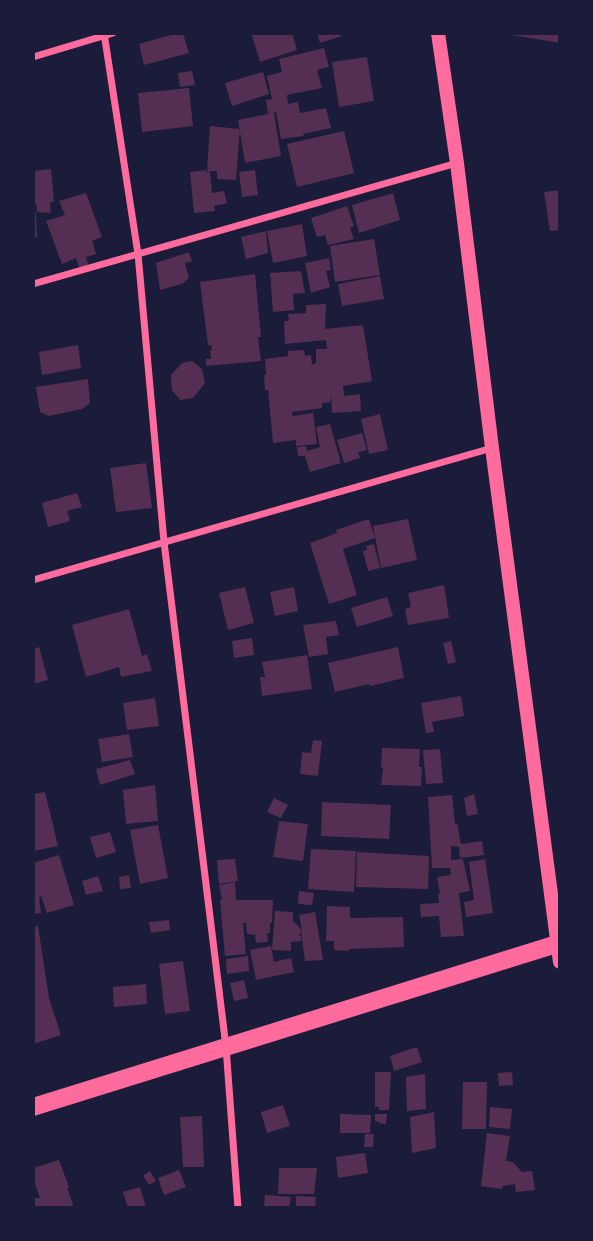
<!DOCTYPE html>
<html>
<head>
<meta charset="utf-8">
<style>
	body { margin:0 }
	#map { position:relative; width:593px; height:1241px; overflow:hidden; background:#1b1b3a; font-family:Jost,sans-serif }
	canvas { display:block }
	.frame { position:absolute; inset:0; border:35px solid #1b1b3a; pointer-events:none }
</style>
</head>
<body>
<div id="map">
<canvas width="593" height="1241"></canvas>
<div class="frame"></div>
</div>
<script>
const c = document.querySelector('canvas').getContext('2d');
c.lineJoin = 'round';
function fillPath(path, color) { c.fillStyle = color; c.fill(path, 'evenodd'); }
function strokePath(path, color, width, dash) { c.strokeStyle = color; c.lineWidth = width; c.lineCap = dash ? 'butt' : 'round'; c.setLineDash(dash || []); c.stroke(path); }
const building = new Path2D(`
	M 178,33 L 183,33 L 189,53 L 144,65 L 139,44 Z
	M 251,33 L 292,33 L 297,50 L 260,62 Z
	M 317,33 L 341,33 L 342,36 L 320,43 Z
	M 511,33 L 560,33 L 560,43 L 511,35 Z
	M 324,48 L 329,67 L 317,70 L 322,88 L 287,95 L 288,104 L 298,102 L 300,113 L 326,108 L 331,128 L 303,134 L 304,136 L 281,139 L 276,112 L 274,113 L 281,156 L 245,163 L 238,120 L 268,114 L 266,100 L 272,99 L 267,76 L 282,72 L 279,59 Z
	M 367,57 L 374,101 L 339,107 L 332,62 Z
	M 192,71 L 195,85 L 180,87 L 178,73 Z
	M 263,72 L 269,94 L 232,106 L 225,83 Z
	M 189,88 L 193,126 L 142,132 L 138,93 Z
	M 210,126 L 240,129 L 236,180 L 217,179 L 217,171 L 207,171 Z
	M 344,131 L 354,173 L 297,187 L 287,144 Z
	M 51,169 L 54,202 L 50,202 L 51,213 L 37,212 L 36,203 L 34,204 L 33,171 Z
	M 206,170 L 206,172 L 210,171 L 212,193 L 224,191 L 227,203 L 214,206 L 215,211 L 194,213 L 190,172 Z
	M 255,170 L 258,195 L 242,197 L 239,172 Z
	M 560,190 L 560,230 L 550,231 L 544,192 Z
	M 86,193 L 102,237 L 92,241 L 96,254 L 86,257 L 89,267 L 80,270 L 76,258 L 62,264 L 46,221 L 65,215 L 59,201 Z
	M 393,193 L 400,220 L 359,233 L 352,205 Z
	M 347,206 L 354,226 L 350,228 L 354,239 L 328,245 L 325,235 L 317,237 L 311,218 Z
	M 33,212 L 36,212 L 37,237 L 33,237 Z
	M 302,224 L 307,256 L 273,263 L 267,231 Z
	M 266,231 L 268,253 L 246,259 L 241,237 Z
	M 374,239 L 380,275 L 335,282 L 330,246 Z
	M 189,252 L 192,261 L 185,263 L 189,278 L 182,284 L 160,290 L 156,263 Z
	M 329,258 L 331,270 L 326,271 L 330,287 L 311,293 L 305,263 Z
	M 301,271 L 305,293 L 293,294 L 294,310 L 273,312 L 270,273 Z
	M 255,274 L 261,337 L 258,337 L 261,361 L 206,366 L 206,359 L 211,359 L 210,350 L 212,350 L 211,345 L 208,345 L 200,282 Z
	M 380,276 L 384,299 L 342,306 L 338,284 Z
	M 326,304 L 325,329 L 363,325 L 372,381 L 343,386 L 344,396 L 360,394 L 361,411 L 332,413 L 331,396 L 330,402 L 322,403 L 322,408 L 292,412 L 293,416 L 313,413 L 317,444 L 296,446 L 296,440 L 273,443 L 268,390 L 265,390 L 264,375 L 266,375 L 265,359 L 288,356 L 288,351 L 304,350 L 305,356 L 311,355 L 312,365 L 316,363 L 316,349 L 327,349 L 326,340 L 285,344 L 284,321 L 289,321 L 288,314 L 306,313 L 306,305 Z
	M 78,345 L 81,368 L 42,375 L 39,352 Z
	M 192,361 L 202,369 L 205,383 L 193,398 L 180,400 L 172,390 L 171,375 L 182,363 Z
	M 88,379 L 90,403 L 82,409 L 49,416 L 40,412 L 36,387 Z
	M 380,414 L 388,450 L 369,454 L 361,419 Z
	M 330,424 L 341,463 L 310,472 L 305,456 L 298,456 L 297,447 L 306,446 L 307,451 L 320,447 L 316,427 Z
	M 362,433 L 367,450 L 358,452 L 360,458 L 344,463 L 337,440 Z
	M 146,463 L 152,508 L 116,512 L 110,468 Z
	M 77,493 L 82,507 L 67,511 L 70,521 L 48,527 L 42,503 Z
	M 369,519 L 375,538 L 343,549 L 357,595 L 329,604 L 310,543 L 337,533 L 336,530 Z
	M 408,519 L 417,560 L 381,568 L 373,526 Z
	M 374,544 L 380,568 L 368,571 L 363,551 L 367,550 L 366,546 Z
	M 444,585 L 449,618 L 408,625 L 405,609 L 411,607 L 408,593 Z
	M 245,587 L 254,623 L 228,630 L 219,593 Z
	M 294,587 L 298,611 L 275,616 L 270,592 Z
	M 387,597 L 393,616 L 357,627 L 351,608 Z
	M 129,609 L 142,656 L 147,654 L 152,671 L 121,677 L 119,667 L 86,677 L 72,625 Z
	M 336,621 L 339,635 L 326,637 L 328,654 L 309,657 L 303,625 Z
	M 252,638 L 254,655 L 234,658 L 232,641 Z
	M 451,641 L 456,662 L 448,664 L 443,643 Z
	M 39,647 L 48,680 L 33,684 L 33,649 Z
	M 398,647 L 404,678 L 370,686 L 369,684 L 335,692 L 328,663 Z
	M 307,655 L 312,689 L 262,696 L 260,677 L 265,677 L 262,662 Z
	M 461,696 L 464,716 L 432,722 L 434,732 L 426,733 L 421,703 Z
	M 155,698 L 159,726 L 127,730 L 123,703 Z
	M 129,734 L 133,757 L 102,762 L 98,739 Z
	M 313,740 L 322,741 L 318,776 L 300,774 L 302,752 L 311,753 Z
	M 382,748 L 420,749 L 419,767 L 422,767 L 421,786 L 381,785 L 383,768 L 381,768 Z
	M 440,749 L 443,783 L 426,784 L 423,750 Z
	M 130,760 L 135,774 L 100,785 L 96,769 Z
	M 155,785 L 158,821 L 126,824 L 123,790 Z
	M 45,792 L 58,846 L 33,851 L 33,794 Z
	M 474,794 L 478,814 L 467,816 L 464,798 Z
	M 452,795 L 455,824 L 457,823 L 461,844 L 482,841 L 484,855 L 460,858 L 459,847 L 451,846 L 451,860 L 463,859 L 470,891 L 459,893 L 464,936 L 441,937 L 439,916 L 421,917 L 420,904 L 439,903 L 438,894 L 440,894 L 437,877 L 451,875 L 450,868 L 432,868 L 428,797 Z
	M 274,798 L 288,805 L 281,818 L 267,812 Z
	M 322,802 L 391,805 L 389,839 L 321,836 Z
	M 279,821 L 308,824 L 303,861 L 273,857 Z
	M 158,825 L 168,878 L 140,884 L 130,830 Z
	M 110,832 L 116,852 L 96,858 L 90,837 Z
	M 311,849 L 356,851 L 354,892 L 308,889 Z
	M 357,852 L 429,856 L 428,889 L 356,887 Z
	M 59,855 L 74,905 L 47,913 L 41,896 L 39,897 L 41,913 L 33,914 L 33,863 Z
	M 235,859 L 238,881 L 219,884 L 217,860 Z
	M 485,859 L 493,913 L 466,917 L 464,902 L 474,900 L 469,862 Z
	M 129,875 L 131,888 L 120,889 L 119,877 Z
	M 98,876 L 103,891 L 86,895 L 82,881 Z
	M 235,882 L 236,900 L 273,900 L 272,923 L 270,923 L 270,933 L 267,933 L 268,942 L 256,943 L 255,935 L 247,934 L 246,923 L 243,923 L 246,954 L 225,956 L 220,900 L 222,900 L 219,885 Z
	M 299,891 L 314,893 L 312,905 L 298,904 Z
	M 327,906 L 350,907 L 350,918 L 403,917 L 404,947 L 349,949 L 349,951 L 334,950 L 334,941 L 326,941 Z
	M 275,911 L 293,912 L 293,922 L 296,923 L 302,931 L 299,915 L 315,912 L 323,960 L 305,961 L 301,931 L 299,936 L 301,936 L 301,941 L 291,942 L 291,951 L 272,950 Z
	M 169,920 L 170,930 L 151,933 L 149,922 Z
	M 38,926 L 49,998 L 61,1035 L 33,1044 L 33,927 Z
	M 271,946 L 274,962 L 291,958 L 294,972 L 256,980 L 250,950 Z
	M 248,956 L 249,971 L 227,974 L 226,959 Z
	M 183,961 L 190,1011 L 165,1014 L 159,964 Z
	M 244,980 L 248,998 L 234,1001 L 230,983 Z
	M 146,984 L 147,1004 L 114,1007 L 113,987 Z
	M 417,1047 L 422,1062 L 394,1071 L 390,1056 Z
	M 375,1072 L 391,1072 L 389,1110 L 379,1110 L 379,1107 L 375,1107 Z
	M 512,1072 L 513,1085 L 499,1086 L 498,1073 Z
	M 425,1074 L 426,1109 L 407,1111 L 406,1077 Z
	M 463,1082 L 487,1082 L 486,1129 L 462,1129 Z
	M 283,1105 L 290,1126 L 267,1133 L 261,1112 Z
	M 490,1107 L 512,1109 L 510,1129 L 489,1127 Z
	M 434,1112 L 436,1148 L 412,1153 L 410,1117 Z
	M 340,1114 L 371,1115 L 370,1133 L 340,1133 Z
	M 375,1114 L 387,1114 L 386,1124 L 379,1123 L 379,1122 L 375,1121 Z
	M 202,1116 L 204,1167 L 183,1167 L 180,1117 Z
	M 487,1133 L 510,1136 L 506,1161 L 513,1162 L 522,1172 L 532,1171 L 535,1190 L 516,1192 L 515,1184 L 503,1186 L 502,1189 L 481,1186 Z
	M 365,1134 L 374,1134 L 373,1147 L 364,1147 Z
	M 365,1153 L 368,1173 L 338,1178 L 336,1157 Z
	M 59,1160 L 69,1187 L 67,1188 L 74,1208 L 33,1207 L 33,1198 L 40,1198 L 33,1178 L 33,1168 Z
	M 279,1168 L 317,1168 L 314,1194 L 278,1194 Z
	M 179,1170 L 186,1187 L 164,1195 L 158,1178 Z
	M 150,1171 L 156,1181 L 149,1185 L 143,1176 Z
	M 140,1187 L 146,1208 L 128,1208 L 123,1192 Z
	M 265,1195 L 291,1197 L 289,1208 L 264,1208 Z
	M 296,1196 L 316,1197 L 315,1208 L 296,1208 Z`);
const minor = new Path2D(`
	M 104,33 L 138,254 L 164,542 L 226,1047 L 238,1208
	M 33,57 L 113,33
	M 33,284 L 457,163
	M 33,580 L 492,448`);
const secondary = new Path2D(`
	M 438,33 L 457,163 L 492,448 L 560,962`);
const primary = new Path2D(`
	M 33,1107 L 560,943`);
fillPath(building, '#542f53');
strokePath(minor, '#ff6b9d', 7);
strokePath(secondary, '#ff6b9d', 14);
strokePath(primary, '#ff6b9d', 18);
</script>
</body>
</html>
